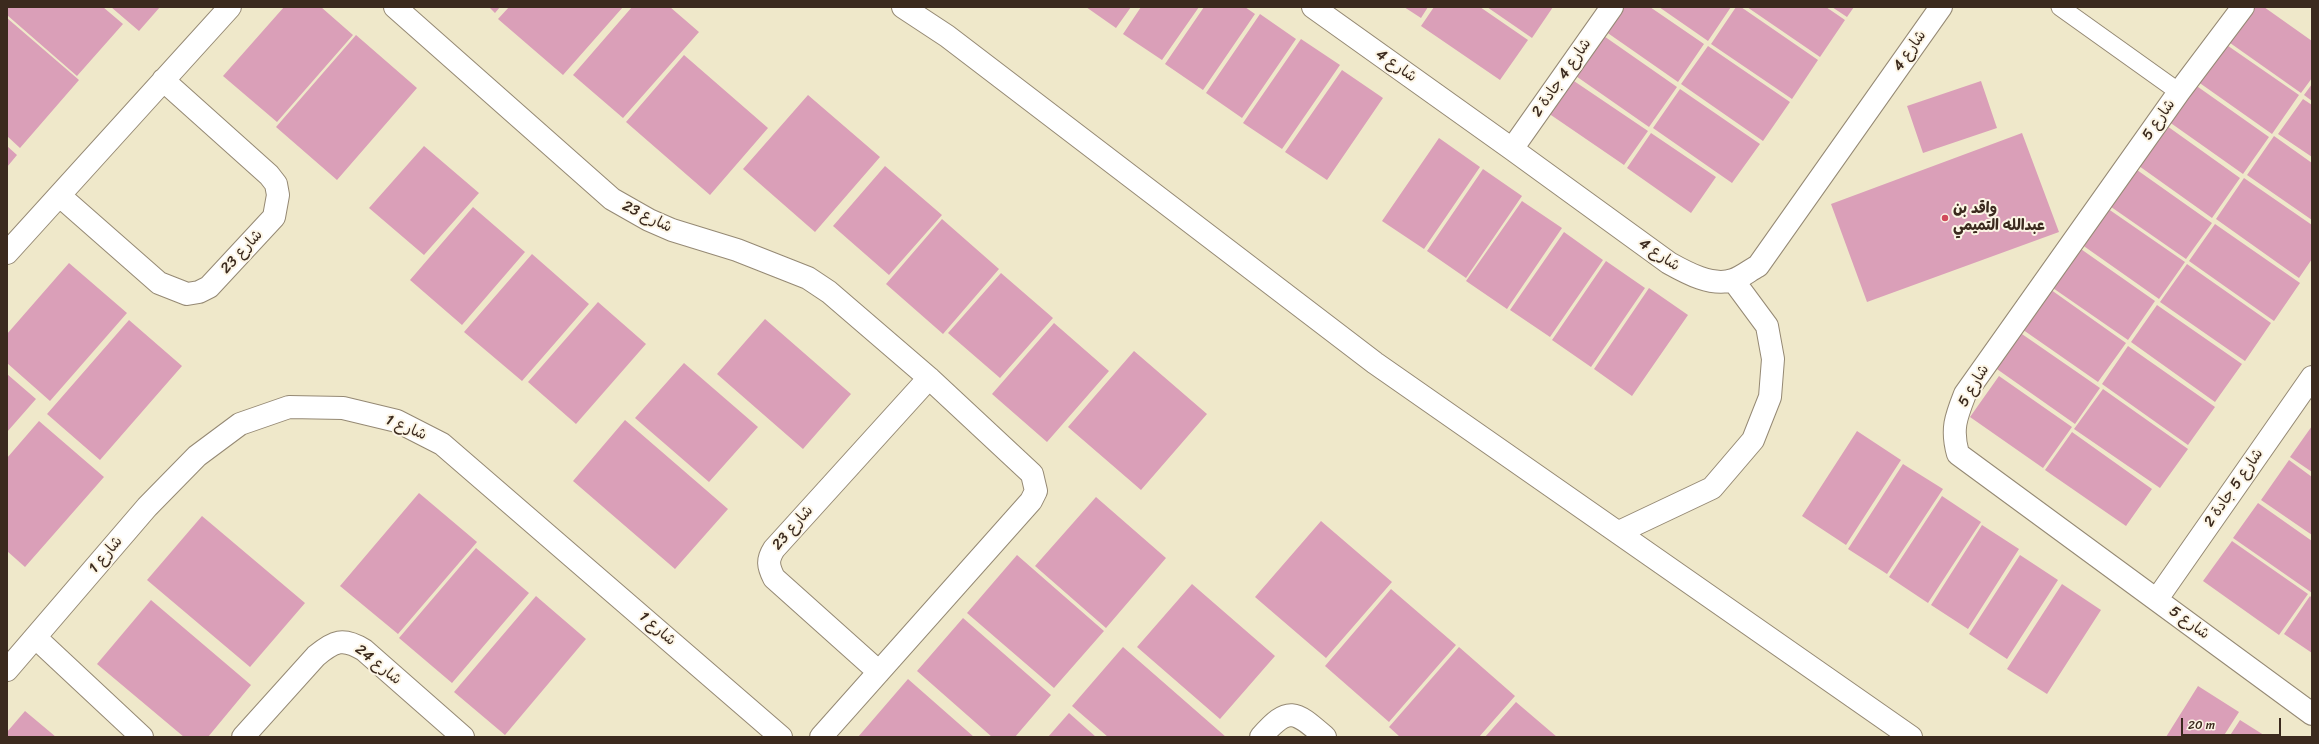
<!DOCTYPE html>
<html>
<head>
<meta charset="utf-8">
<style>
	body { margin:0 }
	#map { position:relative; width:2319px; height:744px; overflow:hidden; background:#efe8ca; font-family:Sriracha,sans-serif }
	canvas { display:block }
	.frame { position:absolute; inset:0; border:8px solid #3b2a1e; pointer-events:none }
	.scale { position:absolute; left:2181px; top:718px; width:100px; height:18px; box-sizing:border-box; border:2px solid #3b2a1e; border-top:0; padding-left:5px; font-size:12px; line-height:14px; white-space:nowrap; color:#3b2a1e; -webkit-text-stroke:3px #fcf5e5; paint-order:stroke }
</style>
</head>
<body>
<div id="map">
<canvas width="2319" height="744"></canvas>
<div class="frame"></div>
<div class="scale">20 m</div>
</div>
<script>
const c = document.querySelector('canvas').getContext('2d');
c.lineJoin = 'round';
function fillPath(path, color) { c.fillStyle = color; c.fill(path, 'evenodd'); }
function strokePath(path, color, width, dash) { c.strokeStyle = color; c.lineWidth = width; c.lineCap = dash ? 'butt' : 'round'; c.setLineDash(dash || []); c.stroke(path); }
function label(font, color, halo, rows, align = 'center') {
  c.font = font + ' Sriracha,"Playpen Sans Arabic",sans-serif'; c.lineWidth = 4; c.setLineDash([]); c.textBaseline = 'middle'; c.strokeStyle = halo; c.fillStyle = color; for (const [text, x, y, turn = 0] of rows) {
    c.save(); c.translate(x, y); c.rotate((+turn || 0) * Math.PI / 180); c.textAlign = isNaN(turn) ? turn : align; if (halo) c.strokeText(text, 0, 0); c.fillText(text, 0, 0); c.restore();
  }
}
const building = new Path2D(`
	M 7,7 L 103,7 L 123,24 L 77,76 L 7,15 Z
	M 111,7 L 160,7 L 139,31 Z
	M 284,7 L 321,7 L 353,35 L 277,122 L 223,76 Z
	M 489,7 L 500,7 L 495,13 Z
	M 509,7 L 623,7 L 563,75 L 498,19 Z
	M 632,7 L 670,7 L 699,32 L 623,118 L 573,75 Z
	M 1086,7 L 1131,7 L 1116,28 Z
	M 1141,7 L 1199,7 L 1162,60 L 1123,34 Z
	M 1204,7 L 1245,7 L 1255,14 L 1203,90 L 1165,64 Z
	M 1404,7 L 1428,7 L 1421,18 Z
	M 1434,7 L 1480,7 L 1528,40 L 1500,80 L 1421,26 Z
	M 1487,7 L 1553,7 L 1532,38 Z
	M 1618,7 L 1650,7 L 1704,44 L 1678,82 L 1602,29 Z
	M 1659,7 L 1731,7 L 1708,41 Z
	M 1736,7 L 1741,7 L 1818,60 L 1792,99 L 1711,44 Z
	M 1747,7 L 1826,7 L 1845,20 L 1820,57 Z
	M 1832,7 L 1854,7 L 1847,17 Z
	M 2245,7 L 2264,7 L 2312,41 L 2312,78 L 2301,93 L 2223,38 Z
	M 1260,14 L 1296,39 L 1242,118 L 1206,93 Z
	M 7,18 L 79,80 L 20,148 L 7,136 Z
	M 1601,34 L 1677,87 L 1649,127 L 1573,74 Z
	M 356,35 L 417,88 L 337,180 L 276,127 Z
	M 1301,39 L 1340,65 L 1282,149 L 1243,123 Z
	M 2221,41 L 2299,95 L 2272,134 L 2194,79 Z
	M 1708,46 L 1790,102 L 1763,141 L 1681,84 Z
	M 684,55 L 768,128 L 710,195 L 626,122 Z
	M 1342,70 L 1383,98 L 1327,180 L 1285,152 Z
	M 1571,79 L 1648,131 L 1624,165 L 1548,113 Z
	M 1981,81 L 1997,128 L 1923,153 L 1907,106 Z
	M 2191,82 L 2269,137 L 2243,174 L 2165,119 Z
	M 2312,84 L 2312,101 L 2304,95 Z
	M 1680,89 L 1760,144 L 1732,183 L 1653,128 Z
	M 808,95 L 880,157 L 815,232 L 743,169 Z
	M 2303,99 L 2312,105 L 2312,157 L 2278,134 Z
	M 2160,121 L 2240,178 L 2212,218 L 2132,161 Z
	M 1651,133 L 1716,177 L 1691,213 L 1627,168 Z
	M 2022,133 L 2059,232 L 1867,302 L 1831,204 Z
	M 2274,136 L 2312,163 L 2312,220 L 2247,175 Z
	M 1439,138 L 1480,167 L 1424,249 L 1382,221 Z
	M 7,146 L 17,155 L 7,167 Z
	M 424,146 L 479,193 L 424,255 L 369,208 Z
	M 2130,165 L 2212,223 L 2186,259 L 2104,202 Z
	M 885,166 L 942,215 L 889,275 L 833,226 Z
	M 1483,169 L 1522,196 L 1466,278 L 1427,251 Z
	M 2244,178 L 2312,225 L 2312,259 L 2299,278 L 2216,219 Z
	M 1522,201 L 1562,228 L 1507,309 L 1466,281 Z
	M 2104,206 L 2185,262 L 2159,299 L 2078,242 Z
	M 473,207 L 525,252 L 462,325 L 410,280 Z
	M 942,219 L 999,269 L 943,334 L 886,284 Z
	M 2215,224 L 2300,283 L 2274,321 L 2189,261 Z
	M 1564,232 L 1603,260 L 1550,337 L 1510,310 Z
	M 2078,247 L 2155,301 L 2128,340 L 2050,286 Z
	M 532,254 L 589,304 L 522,381 L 464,332 Z
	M 1606,261 L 1645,288 L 1591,367 L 1552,340 Z
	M 69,263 L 127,313 L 50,401 L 7,363 L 7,334 Z
	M 2187,264 L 2271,323 L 2245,361 L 2160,302 Z
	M 1001,273 L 1053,318 L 1000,378 L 948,333 Z
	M 2047,287 L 2126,343 L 2098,382 L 2019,327 Z
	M 1649,288 L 1688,315 L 1632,396 L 1594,369 Z
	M 598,302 L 646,344 L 576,424 L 528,382 Z
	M 2157,305 L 2242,364 L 2215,402 L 2131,342 Z
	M 765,319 L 851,394 L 803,449 L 717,374 Z
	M 129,320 L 182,366 L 100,460 L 47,414 Z
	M 1054,323 L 1109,371 L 1047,442 L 992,394 Z
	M 2019,332 L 2100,388 L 2075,424 L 1994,367 Z
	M 2128,346 L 2215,407 L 2188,445 L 2102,384 Z
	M 1134,351 L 1207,414 L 1141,490 L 1068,427 Z
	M 684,363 L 758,427 L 709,482 L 635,418 Z
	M 7,374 L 36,399 L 7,432 Z
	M 1999,376 L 2072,427 L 2043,468 L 1970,417 Z
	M 2103,389 L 2188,449 L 2160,488 L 2074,429 Z
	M 625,420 L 728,509 L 675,569 L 573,481 Z
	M 39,421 L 104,477 L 25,567 L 7,551 L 7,458 Z
	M 2312,426 L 2312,472 L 2290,457 Z
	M 1857,431 L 1901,460 L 1846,545 L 1802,516 Z
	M 2072,432 L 2152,489 L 2126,526 L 2045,470 Z
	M 2289,460 L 2312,477 L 2312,535 L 2261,500 Z
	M 1903,464 L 1943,489 L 1887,574 L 1848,549 Z
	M 419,493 L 477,542 L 398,634 L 340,586 Z
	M 1942,496 L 1981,522 L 1928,603 L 1889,577 Z
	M 1096,497 L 1166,558 L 1106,628 L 1035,566 Z
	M 2258,503 L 2312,541 L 2312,593 L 2233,538 Z
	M 202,516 L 305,603 L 250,667 L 147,580 Z
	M 1321,521 L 1392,582 L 1326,658 L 1255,597 Z
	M 1982,525 L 2019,549 L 1968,629 L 1931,605 Z
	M 2232,541 L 2308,594 L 2279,635 L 2203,581 Z
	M 476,548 L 529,593 L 452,683 L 399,638 Z
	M 1017,555 L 1104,631 L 1054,688 L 967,613 Z
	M 2020,555 L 2058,580 L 2007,659 L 1969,634 Z
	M 1192,584 L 1275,656 L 1220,719 L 1137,647 Z
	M 2062,584 L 2101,610 L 2047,694 L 2007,669 Z
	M 1391,589 L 1456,645 L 1389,722 L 1325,666 Z
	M 536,596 L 586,639 L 505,735 L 454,692 Z
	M 2310,596 L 2312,598 L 2312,653 L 2284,634 Z
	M 151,600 L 251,685 L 208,737 L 184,737 L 97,664 Z
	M 963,618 L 1051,695 L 1015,737 L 992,737 L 917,671 Z
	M 1123,647 L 1226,737 L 1108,737 L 1072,706 Z
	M 1459,647 L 1515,696 L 1479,737 L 1400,737 L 1389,727 Z
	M 908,679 L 974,737 L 858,737 Z
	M 2198,686 L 2239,712 L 2223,737 L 2166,737 Z
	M 1516,702 L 1557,737 L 1485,737 Z
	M 25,711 L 56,737 L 7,737 L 7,732 Z
	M 1069,713 L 1096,737 L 1048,737 Z
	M 2240,720 L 2267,737 L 2229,737 Z`);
const lane = new Path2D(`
	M 2060,7 L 2179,92`);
const street = new Path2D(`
	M 395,7 L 612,199 L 649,220 L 672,230 L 737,250 L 808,278 L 829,292 L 929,378 L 1032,474 L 1036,491 L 1031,501 L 821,737
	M 903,7 L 947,36 L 1375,363 L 1911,737
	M 1313,7 L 1512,149 L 1669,263 C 1687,273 1712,287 1733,280 C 1742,277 1750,270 1758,266 L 1941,7
	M 2243,7 L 2179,92 L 1965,394 C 1956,417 1951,429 1958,454 L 2312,714
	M 1512,149 L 1612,7
	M 60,196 L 159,283 L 187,294 L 199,292 L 209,287 L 274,217 L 278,195 L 276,184 L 269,175 L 163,80
	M 7,253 L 230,7
	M 1619,532 L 1712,488 L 1753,440 L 1770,397 L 1773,359 L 1767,326 L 1733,280
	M 2157,599 L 2312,377
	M 36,638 L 142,737
	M 7,670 L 147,507 L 197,456 L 240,424 L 289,407 L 343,408 L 397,421 L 442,444 L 781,737
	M 879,672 L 774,578 C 768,566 767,560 774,549 L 929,378
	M 243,737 L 316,656 C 334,641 343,637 364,650 L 463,737
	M 1261,737 C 1289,705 1295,711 1325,737`);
const markers = [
	[1945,218,4,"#d1495b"]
];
const streetNames = [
	["شارع 4",1910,51,-55],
	["شارع 4",1396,66,35],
	["شارع 4 جادة 2",1562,78,-55],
	["شارع 5",2159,120,-55],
	["شارع 23",647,217,26],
	["شارع 23",242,252,-47],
	["شارع 4",1659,255,34],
	["شارع 5",1974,386,-59],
	["شارع 1",406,428,23],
	["شارع 5 جادة 2",2234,488,-55],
	["شارع 23",793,528,-49],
	["شارع 1",106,555,-50],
	["شارع 5",2189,623,36],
	["شارع 1",657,629,41],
	["شارع 24",378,665,39]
];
const poiNames = [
	["واقد بن",1953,209],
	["عبدالله التميمي",1953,226]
];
fillPath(building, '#da9fb8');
strokePath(lane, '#958974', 19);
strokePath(street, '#958974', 24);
strokePath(lane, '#fff', 17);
strokePath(street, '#fff', 22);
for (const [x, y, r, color] of markers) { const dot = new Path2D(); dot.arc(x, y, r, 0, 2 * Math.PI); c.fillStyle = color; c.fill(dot); strokePath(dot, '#fcf5e5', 1.5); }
label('15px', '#3b2a1e', '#fcf5e5', streetNames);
label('bold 15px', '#3b2a1e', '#fcf5e5', poiNames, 'left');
</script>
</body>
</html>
